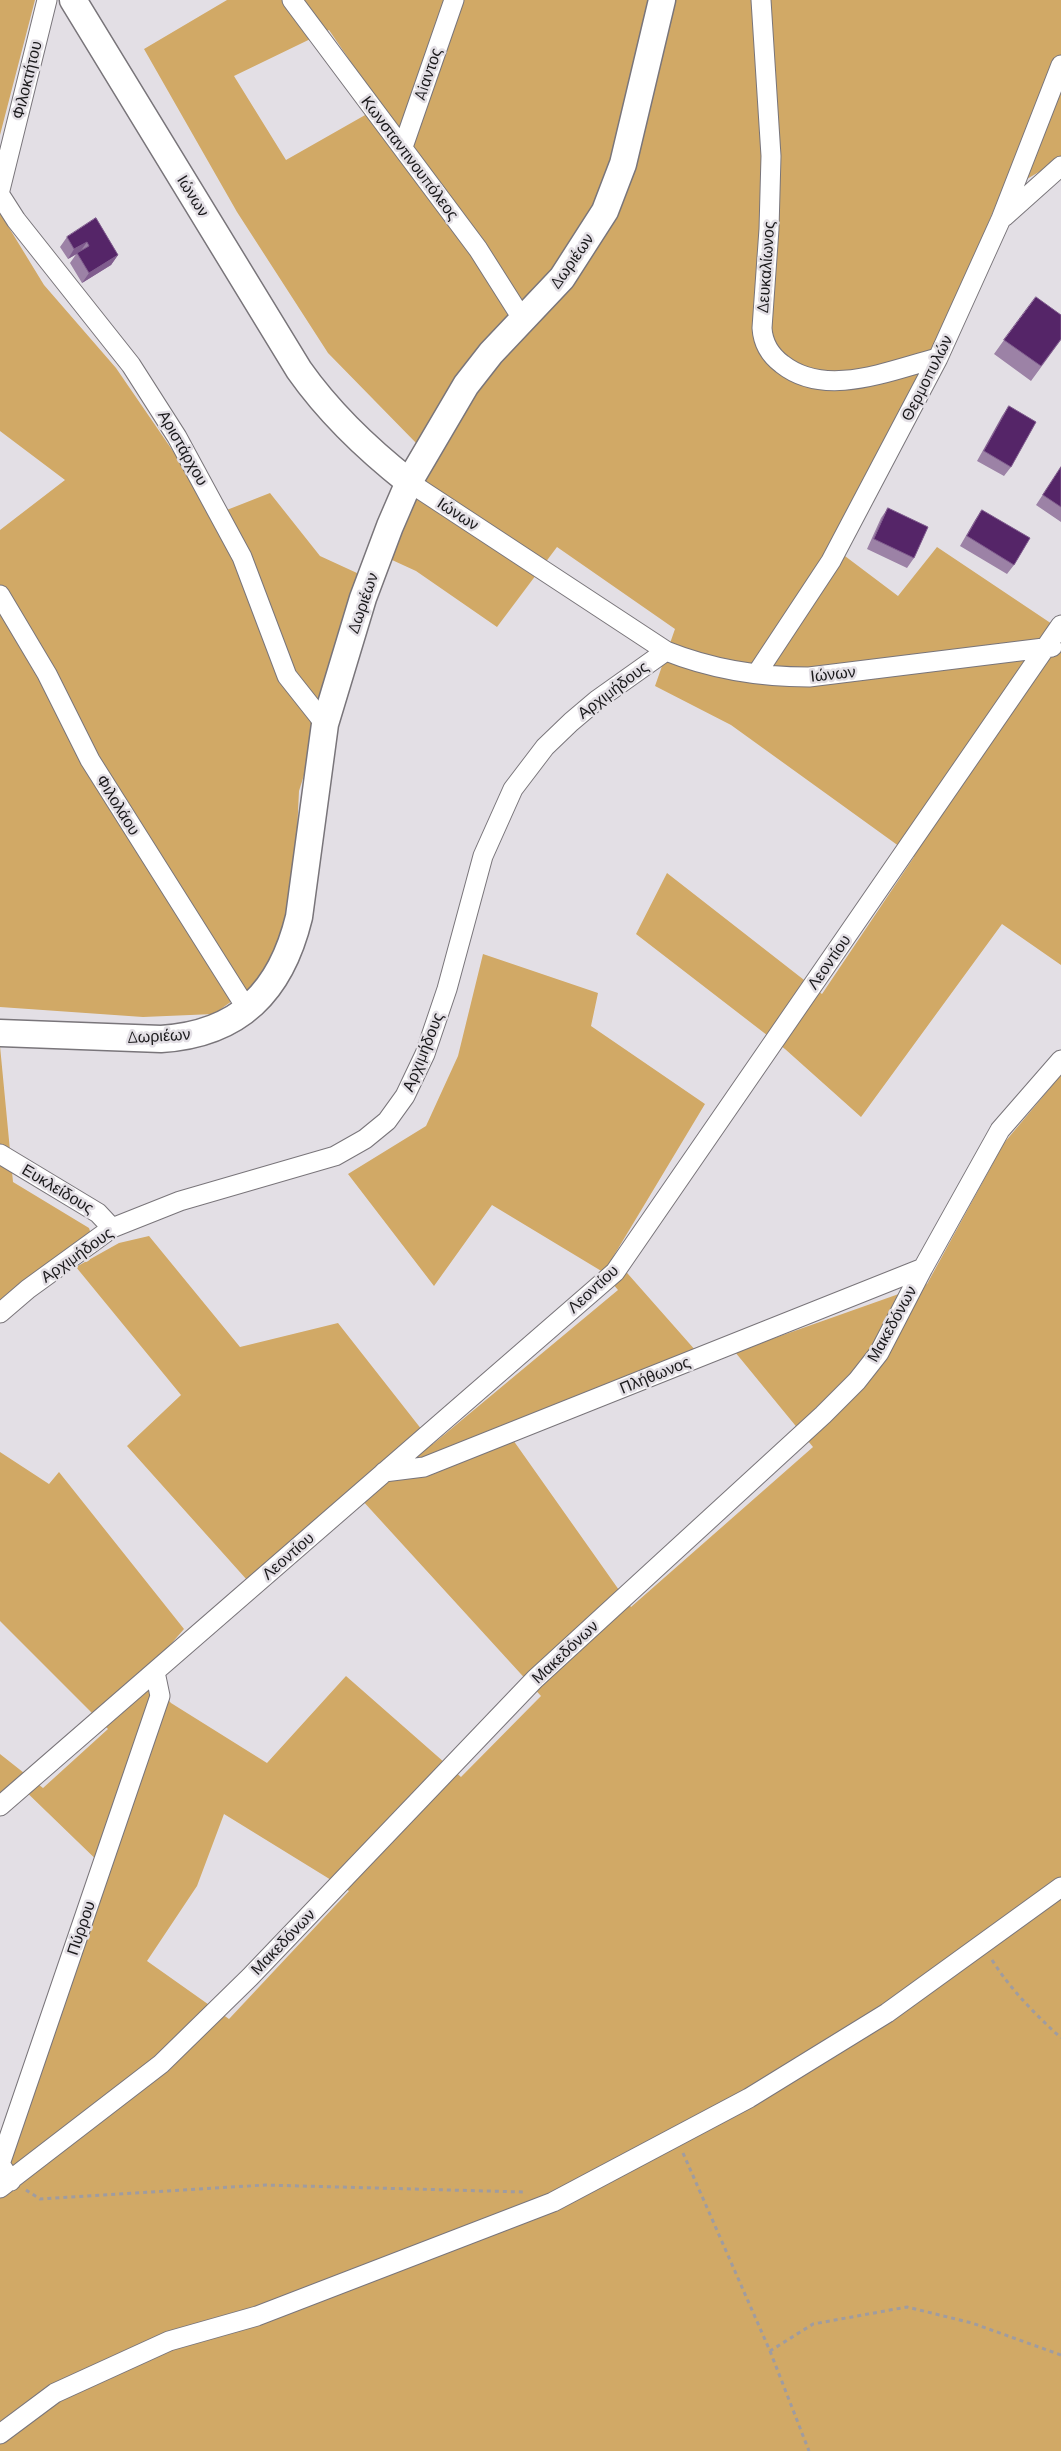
<!DOCTYPE html>
<html>
<head>
<meta charset="utf-8">
<style>
	body { margin:0 }
	canvas { display:block; background:#e3dfe5 }
</style>
</head>
<body>
<canvas width="1061" height="2451"></canvas>
<script>
const c = document.querySelector('canvas').getContext('2d');
c.lineJoin = 'round';
function fillPath(path, color) { c.fillStyle = color; c.fill(path, 'evenodd'); }
function strokePath(path, color, width, dash) { c.strokeStyle = color; c.lineWidth = width; c.lineCap = dash ? 'butt' : 'round'; c.setLineDash(dash || []); c.stroke(path); }
function label(font, color, halo, rows, align = 'center') {
  c.font = font + ' Barlow,sans-serif'; c.lineWidth = 5; c.setLineDash([]); c.textBaseline = 'middle'; c.strokeStyle = halo; c.fillStyle = color; for (const [text, x, y, turn = 0] of rows) {
    c.save(); c.translate(x, y); c.rotate((+turn || 0) * Math.PI / 180); c.textAlign = isNaN(turn) ? turn : align; if (halo) c.strokeText(text, 0, 0); c.fillText(text, 0, 0); c.restore();
  }
}
const green = new Path2D(`
	M 0,0 L 35,0 L 0,135 Z
	M 227,0 L 1061,0 L 1061,167 L 1054,163 L 1000,195 L 924,375 L 829,544 L 898,596 L 937,547 L 1061,630 L 1061,965 L 1002,924 L 861,1117 L 785,1049 L 636,934 L 667,873 L 822,994 L 914,857 L 731,725 L 655,686 L 675,629 L 557,547 L 497,627 L 416,571 L 379,554 L 419,446 L 328,353 L 237,212 L 144,49 ZM 329,30 L 381,106 L 286,160 L 234,76 Z
	M 0,213 L 44,285 L 116,368 L 177,457 L 209,517 L 270,493 L 320,556 L 370,579 L 334,679 L 299,791 L 293,915 L 265,977 L 214,1014 L 143,1017 L 0,1007 L 0,530 L 65,480 L 0,431 Z
	M 483,954 L 598,993 L 591,1026 L 705,1104 L 613,1257 L 696,1351 L 506,1430 L 631,1607 L 813,1447 L 735,1352 L 927,1284 L 1004,1143 L 1061,1075 L 1061,2451 L 0,2451 L 0,2179 L 107,1870 L 17,1783 L 0,1797 L 0,1754 L 43,1788 L 108,1729 L 0,1621 L 0,1452 L 49,1484 L 59,1472 L 184,1629 L 145,1674 L 171,1703 L 267,1763 L 346,1676 L 461,1777 L 541,1696 L 351,1488 L 247,1580 L 127,1446 L 181,1395 L 76,1267 L 119,1243 L 149,1236 L 240,1347 L 338,1323 L 433,1444 L 618,1290 L 603,1272 L 492,1205 L 434,1286 L 348,1174 L 426,1126 L 458,1056 ZM 224,1814 L 349,1891 L 229,2019 L 147,1961 L 197,1886 Z
	M 0,1046 L 13,1182 L 89,1228 L 92,1237 L 0,1302 Z`);
const path = new Path2D(`
	M 992,1960 C 1011,1990 1035,2014 1061,2038
	M 683,2153 L 770,2351 L 813,2324 L 907,2307 L 972,2323 L 1061,2355
	M 26,2190 L 40,2199 L 265,2185 L 524,2192
	M 770,2351 L 809,2451`);
const street = new Path2D(`
	M 292,0 L 478,249 L 523,320
	M 761,0 L 771,156 L 769,229 L 762,328 C 763,344 770,355 782,364 C 826,399 890,370 938,358
	M 403,147 L 454,0
	M 0,190 L 47,0
	M 0,195 L 16,220 L 131,365 L 177,437 L 242,557 L 287,676 L 325,724
	M 1004,217 L 1061,166
	M 409,482 L 666,651 C 711,669 760,677 809,677 L 1052,647
	M 0,595 L 47,674 L 90,760 L 247,1009
	M 757,673 L 831,561 L 938,358 L 1001,219 L 1061,65
	M 0,1154 L 98,1213 L 112,1228
	M 0,1313 L 28,1289 L 112,1228 L 180,1201 L 335,1156 L 365,1139 L 387,1121 L 405,1096 L 425,1054 L 447,989 L 483,856 L 513,789 L 545,747 L 571,722 L 597,700 L 666,651
	M 384,1472 L 424,1467 L 923,1268
	M 0,1806 L 615,1272 L 1061,625
	M 11,2181 L 0,2164 L 160,1696 L 155,1672
	M 0,2188 L 161,2064 L 250,1977 L 535,1679 L 823,1415 L 857,1381 L 879,1353 L 923,1268 L 1000,1130 L 1061,1060
	M 0,2434 L 55,2393 L 169,2341 L 257,2316 L 553,2202 L 749,2098 L 887,2013 L 1061,1887`);
const secondary = new Path2D(`
	M 73,0 L 299,370 C 330,414 367,449 409,482
	M 0,1033 L 161,1039 C 240,1034 281,991 299,917 L 325,724 L 363,598 L 390,526 L 409,482 L 466,385 L 491,353 L 562,278 L 605,211 L 623,164 L 662,0`);
const wall = new Path2D(`
	M 96,218 L 118,255 L 111,265 L 82,283 L 70,263 L 77,253 L 80,252 L 68,259 L 60,247 L 67,237 Z
	M 1061,315 L 1061,340 L 1031,381 L 994,354 L 1004,340 Z
	M 1009,406 L 1011,467 L 1004,476 L 977,461 L 1002,416 Z
	M 1061,467 L 1061,522 L 1036,505 Z
	M 888,508 L 914,558 L 907,568 L 867,549 L 881,518 Z
	M 982,510 L 1014,565 L 1007,574 L 960,546 L 975,520 Z`);
const shadedWall = new Path2D(`
	M 87,242 L 80,252 L 68,259 L 74,249 Z
	M 118,255 L 111,265 L 82,283 L 89,273 Z`);
const building = new Path2D(`
	M 96,218 L 118,255 L 89,273 L 77,253 L 89,246 L 87,242 L 74,249 L 67,237 Z
	M 1036,297 L 1061,315 L 1061,339 L 1041,366 L 1004,340 Z
	M 1009,406 L 1036,422 L 1011,467 L 984,451 Z
	M 1061,467 L 1061,507 L 1043,495 Z
	M 888,508 L 928,527 L 914,558 L 874,539 Z
	M 982,510 L 1030,538 L 1014,565 L 967,536 Z`);
const streetNames = [
	["Aiαντος",428,74,-71],
	["Φιλοκτήτου",27,80,-76],
	["Κωνσταντινουπόλεος",410,158,53],
	["Ιώνων",193,196,58],
	["Δωριέων",572,261,-55],
	["Δευκαλίωνος",766,267,-86],
	["Θερμοπυλών",927,378,-63],
	["Αριστάρχου",183,448,60],
	["Ιώνων",458,514,33],
	["Δωριέων",363,603,-71],
	["Ιώνων",833,674,-6],
	["Αρχιμήδους",613,690,-37],
	["Φιλολάου",118,805,58],
	["Λεοντίου",829,962,-55],
	["Δωριέων",159,1036,-3],
	["Αρχιμήδους",423,1052,-68],
	["Ευκλείδους",58,1189,31],
	["Αρχιμήδους",77,1255,-35],
	["Λεοντίου",593,1289,-43],
	["Μακεδόνων",892,1324,-61],
	["Πλήθωνος",655,1375,-22],
	["Λεοντίου",288,1556,-41],
	["Μακεδόνων",565,1652,-43],
	["Πύρρου",81,1928,-71],
	["Μακεδόνων",283,1942,-46]
];
fillPath(green, '#d1a966');
strokePath(street, '#79757a', 21);
strokePath(secondary, '#79757a', 29);
strokePath(path, '#9f9ca1', 3, [4, 4]);
strokePath(street, '#fff', 19);
strokePath(secondary, '#fff', 26);
fillPath(wall, '#9c82a6');
fillPath(shadedWall, '#805d8e');
fillPath(building, '#552568');
strokePath(building, '#805d8e', 1);
label('16px', '#1a191b', '#e3dfe5', streetNames);
</script>
</body>
</html>
